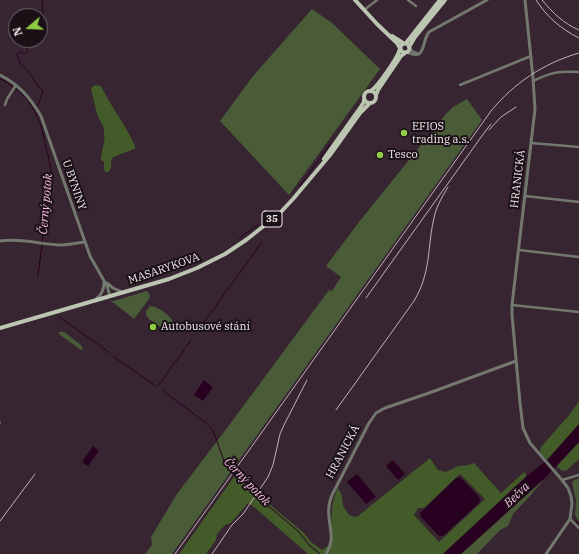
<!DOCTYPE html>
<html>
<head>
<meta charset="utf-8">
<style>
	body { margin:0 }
	#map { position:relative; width:579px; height:554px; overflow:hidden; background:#372531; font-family:"IBM Plex Serif",serif }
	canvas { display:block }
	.north { position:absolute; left:8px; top:8px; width:40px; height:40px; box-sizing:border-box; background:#191116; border:1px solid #71676e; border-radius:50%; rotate:251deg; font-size:11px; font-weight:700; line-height:16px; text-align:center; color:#f6e9f1 }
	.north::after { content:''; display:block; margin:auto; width:14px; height:18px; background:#8fcd42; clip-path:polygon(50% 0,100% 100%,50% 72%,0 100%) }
</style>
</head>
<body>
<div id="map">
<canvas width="579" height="554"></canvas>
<div class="north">N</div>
</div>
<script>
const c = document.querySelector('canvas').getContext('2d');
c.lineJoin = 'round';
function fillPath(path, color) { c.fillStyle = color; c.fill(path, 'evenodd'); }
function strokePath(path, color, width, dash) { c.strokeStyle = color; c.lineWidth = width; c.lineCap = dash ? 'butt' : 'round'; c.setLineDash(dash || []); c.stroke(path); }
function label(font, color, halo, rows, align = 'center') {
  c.font = font + ' "IBM Plex Serif",serif'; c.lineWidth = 4; c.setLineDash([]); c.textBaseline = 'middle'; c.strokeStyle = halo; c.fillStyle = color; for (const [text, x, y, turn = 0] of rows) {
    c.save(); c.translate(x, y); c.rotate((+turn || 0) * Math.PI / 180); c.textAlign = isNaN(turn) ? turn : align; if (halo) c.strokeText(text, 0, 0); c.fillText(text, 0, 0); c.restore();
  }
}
const green = new Path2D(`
	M 312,9 L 332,23 L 380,69 L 289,195 L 220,121 L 253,76 Z
	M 467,99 L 482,120 L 172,554 L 145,554 L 152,545 L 151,537 L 177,494 L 233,420 L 329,290 L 332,291 L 341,277 L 326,266 L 359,222 L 446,114 L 453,107 Z
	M 147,291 L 150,295 L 149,299 L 134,319 L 114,303 L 110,302 Z
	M 150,306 C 158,306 170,315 173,322 C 169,337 155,323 148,318 L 146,315 L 146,311 Z
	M 59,332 L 64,332 L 81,345 L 83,350 L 81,350 L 59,334 Z
	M 545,478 L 530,496 L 513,514 L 508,526 L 500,530 L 477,554 L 461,554 Z
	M 579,478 L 579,522 L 575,515 L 576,500 L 572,483 L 574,480 Z`);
const forest = new Path2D(`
	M 95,85 L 101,86 C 111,107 126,125 135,146 L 135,149 L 134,149 L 113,157 L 111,162 L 111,168 L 108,172 L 106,172 L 104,170 L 104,162 L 101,160 C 101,151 106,142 104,132 C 104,125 99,120 97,114 C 95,106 93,97 91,89 L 91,88 Z
	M 579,401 L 579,424 L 547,460 L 540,452 L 541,447 L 570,414 Z
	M 579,442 L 579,459 L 567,470 L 562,471 L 557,466 Z
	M 430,458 L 438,470 L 446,472 L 458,466 L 468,465 L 474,463 L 501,493 L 524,472 L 526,474 L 526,477 L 443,554 L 308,554 L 254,507 L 248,503 L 231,523 L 225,525 L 217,534 L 216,540 L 206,554 L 179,554 L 236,474 L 245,484 L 304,533 L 311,542 L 322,550 L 328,546 C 334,527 328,507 338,488 L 342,496 L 343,506 L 349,515 L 355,517 L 358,516 ZM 460,474 L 485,499 L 439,542 L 414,515 L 418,508 L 424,508 Z`);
const water = new Path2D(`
	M 204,380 L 213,387 L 203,401 L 194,395 Z
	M 579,424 L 579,442 L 545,478 L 461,554 L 443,554 L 529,474 L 547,460 Z
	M 93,446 L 99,451 L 88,466 L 82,462 Z
	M 393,460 L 405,474 L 398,480 L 386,466 Z
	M 357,474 L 376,497 L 366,504 L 347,482 Z
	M 456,478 L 459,477 L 462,479 L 479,497 L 480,500 L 479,503 L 443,536 L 439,536 L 421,517 L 420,513 Z`);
const stream = new Path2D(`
	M 40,39 L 44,34 L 44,32 L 42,0
	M 29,40 L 28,41 L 27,52 L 25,54 L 20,52 L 18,53 L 17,55 L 20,63 L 31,75 L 37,85 L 42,90 L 43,92 L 38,105
	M 0,79 L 7,82 L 13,87
	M 16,89 L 28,100 L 35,112 L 41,126 L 49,160 L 51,172 L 42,241
	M 300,186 L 331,143
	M 239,239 L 242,236 L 258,225
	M 38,276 L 42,244
	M 58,316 L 110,353
	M 199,329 L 262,242
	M 186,347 L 191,340
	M 113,356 L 154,385
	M 157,387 L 185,349
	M 163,391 L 206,423 L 213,430 L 224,461 L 238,474 L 260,499 L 298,531 L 309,545 L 320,554
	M 576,522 L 579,524`);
const minor = new Path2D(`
	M 408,0 L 416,6
	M 364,10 L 377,0
	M 533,81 C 552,72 559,71 579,72
	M 460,85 L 531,56
	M 5,105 L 7,99 L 16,85
	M 531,143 L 579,147
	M 525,196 L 579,202
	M 519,250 L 579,257
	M 512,305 L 579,312
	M 562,480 L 579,475
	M 570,519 L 579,528`);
const tertiary = new Path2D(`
	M 525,0 L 533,78 L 535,109 L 512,305 L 512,315 L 520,403 L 523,428 L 530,443 L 562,480 L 568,488 L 571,496 L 572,504 L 570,519 L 546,554
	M 409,48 L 413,52 L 418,54
	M 406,52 C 427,62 421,42 429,32 L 487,0
	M 0,75 C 20,85 30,98 41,116 L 90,256 L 107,286 L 110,296
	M 0,241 C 20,238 39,244 59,245 C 68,245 76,243 84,242
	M 107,283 L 113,288 L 122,292
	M 96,299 C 102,295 104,289 104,282
	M 326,554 C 335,540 330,532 329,517 C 328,509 329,502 332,495 L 369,423 L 376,413 L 385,408 L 429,393 L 516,361`);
const primary = new Path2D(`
	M 355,0 L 377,24 L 397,43 L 400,48
	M 392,36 L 403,43
	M 406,43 L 440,0
	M400.5 48a4.5 4.5 0 1 1 9 0a4.5 4.5 0 1 1-9 0Z
	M 409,47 L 415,37 L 445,0
	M364 97a6 6 0 1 1 12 0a6 6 0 1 1-12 0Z
	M 371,91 C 378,86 397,59 400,49
	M 376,95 L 378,90 L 401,56 L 405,53
	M 324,159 L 358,111 L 364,102 L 364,99
	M 0,328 L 169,279 L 197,268 L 225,254 L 246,240 L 279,214 L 293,199 L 330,155 L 360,113 L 370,103`);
const rail = new Path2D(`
	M 536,0 C 547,17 561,29 579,38
	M 542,0 C 552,12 564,24 579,30
	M 489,130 L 501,117 L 516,107
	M 366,298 L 484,133 L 491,124
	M 336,410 L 414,301 C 418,294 422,286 424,278 C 430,259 429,238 434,218 C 436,207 442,197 448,187
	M 0,423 L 0,422
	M 0,521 L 35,474
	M 175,554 L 491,111 C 514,83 544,63 579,53
	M 212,554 L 232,525 L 243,514 L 268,477 L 273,465 L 280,434 L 284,425 L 307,380`);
const markers = [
	[404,133,4,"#8fcd42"],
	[380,155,4,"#8fcd42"],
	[153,327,4,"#8fcd42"]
];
const shields = [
	[272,219,20]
];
const shieldNames = [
	["35",272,219]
];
const poiNames = [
	["EFIOS",412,127],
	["trading a.s.",412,140],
	["Tesco",388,155],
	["Autobusové stání",161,327]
];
const streetNames = [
	["HRANICKÁ",518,179,-83],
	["U BYNINY",74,185,71],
	["MASARYKOVA",164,269,-19],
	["HRANICKÁ",343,452,-62]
];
const waterNames = [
	["Černý potok",46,204,-85],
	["Černý potok",247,482,46],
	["Bečva",517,495,-43]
];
fillPath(green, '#495c37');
fillPath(forest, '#425b28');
fillPath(water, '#290120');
strokePath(stream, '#290120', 1);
strokePath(minor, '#73786f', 2.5);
strokePath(tertiary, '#73786f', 3);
strokePath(primary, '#bbc5b2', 4);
strokePath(rail, '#c0b1bb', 1);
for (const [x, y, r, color] of markers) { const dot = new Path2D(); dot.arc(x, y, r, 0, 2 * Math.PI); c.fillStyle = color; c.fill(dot); strokePath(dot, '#191116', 1.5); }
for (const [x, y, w] of shields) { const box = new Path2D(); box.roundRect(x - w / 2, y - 8, w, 16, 3); c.fillStyle = '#191116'; c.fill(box); strokePath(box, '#f6e9f1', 1); }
label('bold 10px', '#f6e9f1', null, shieldNames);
label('11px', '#f6e9f1', '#191116', poiNames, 'left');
label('11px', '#f6e9f1', '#191116', streetNames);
label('italic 12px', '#fcbee8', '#191116', waterNames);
</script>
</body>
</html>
